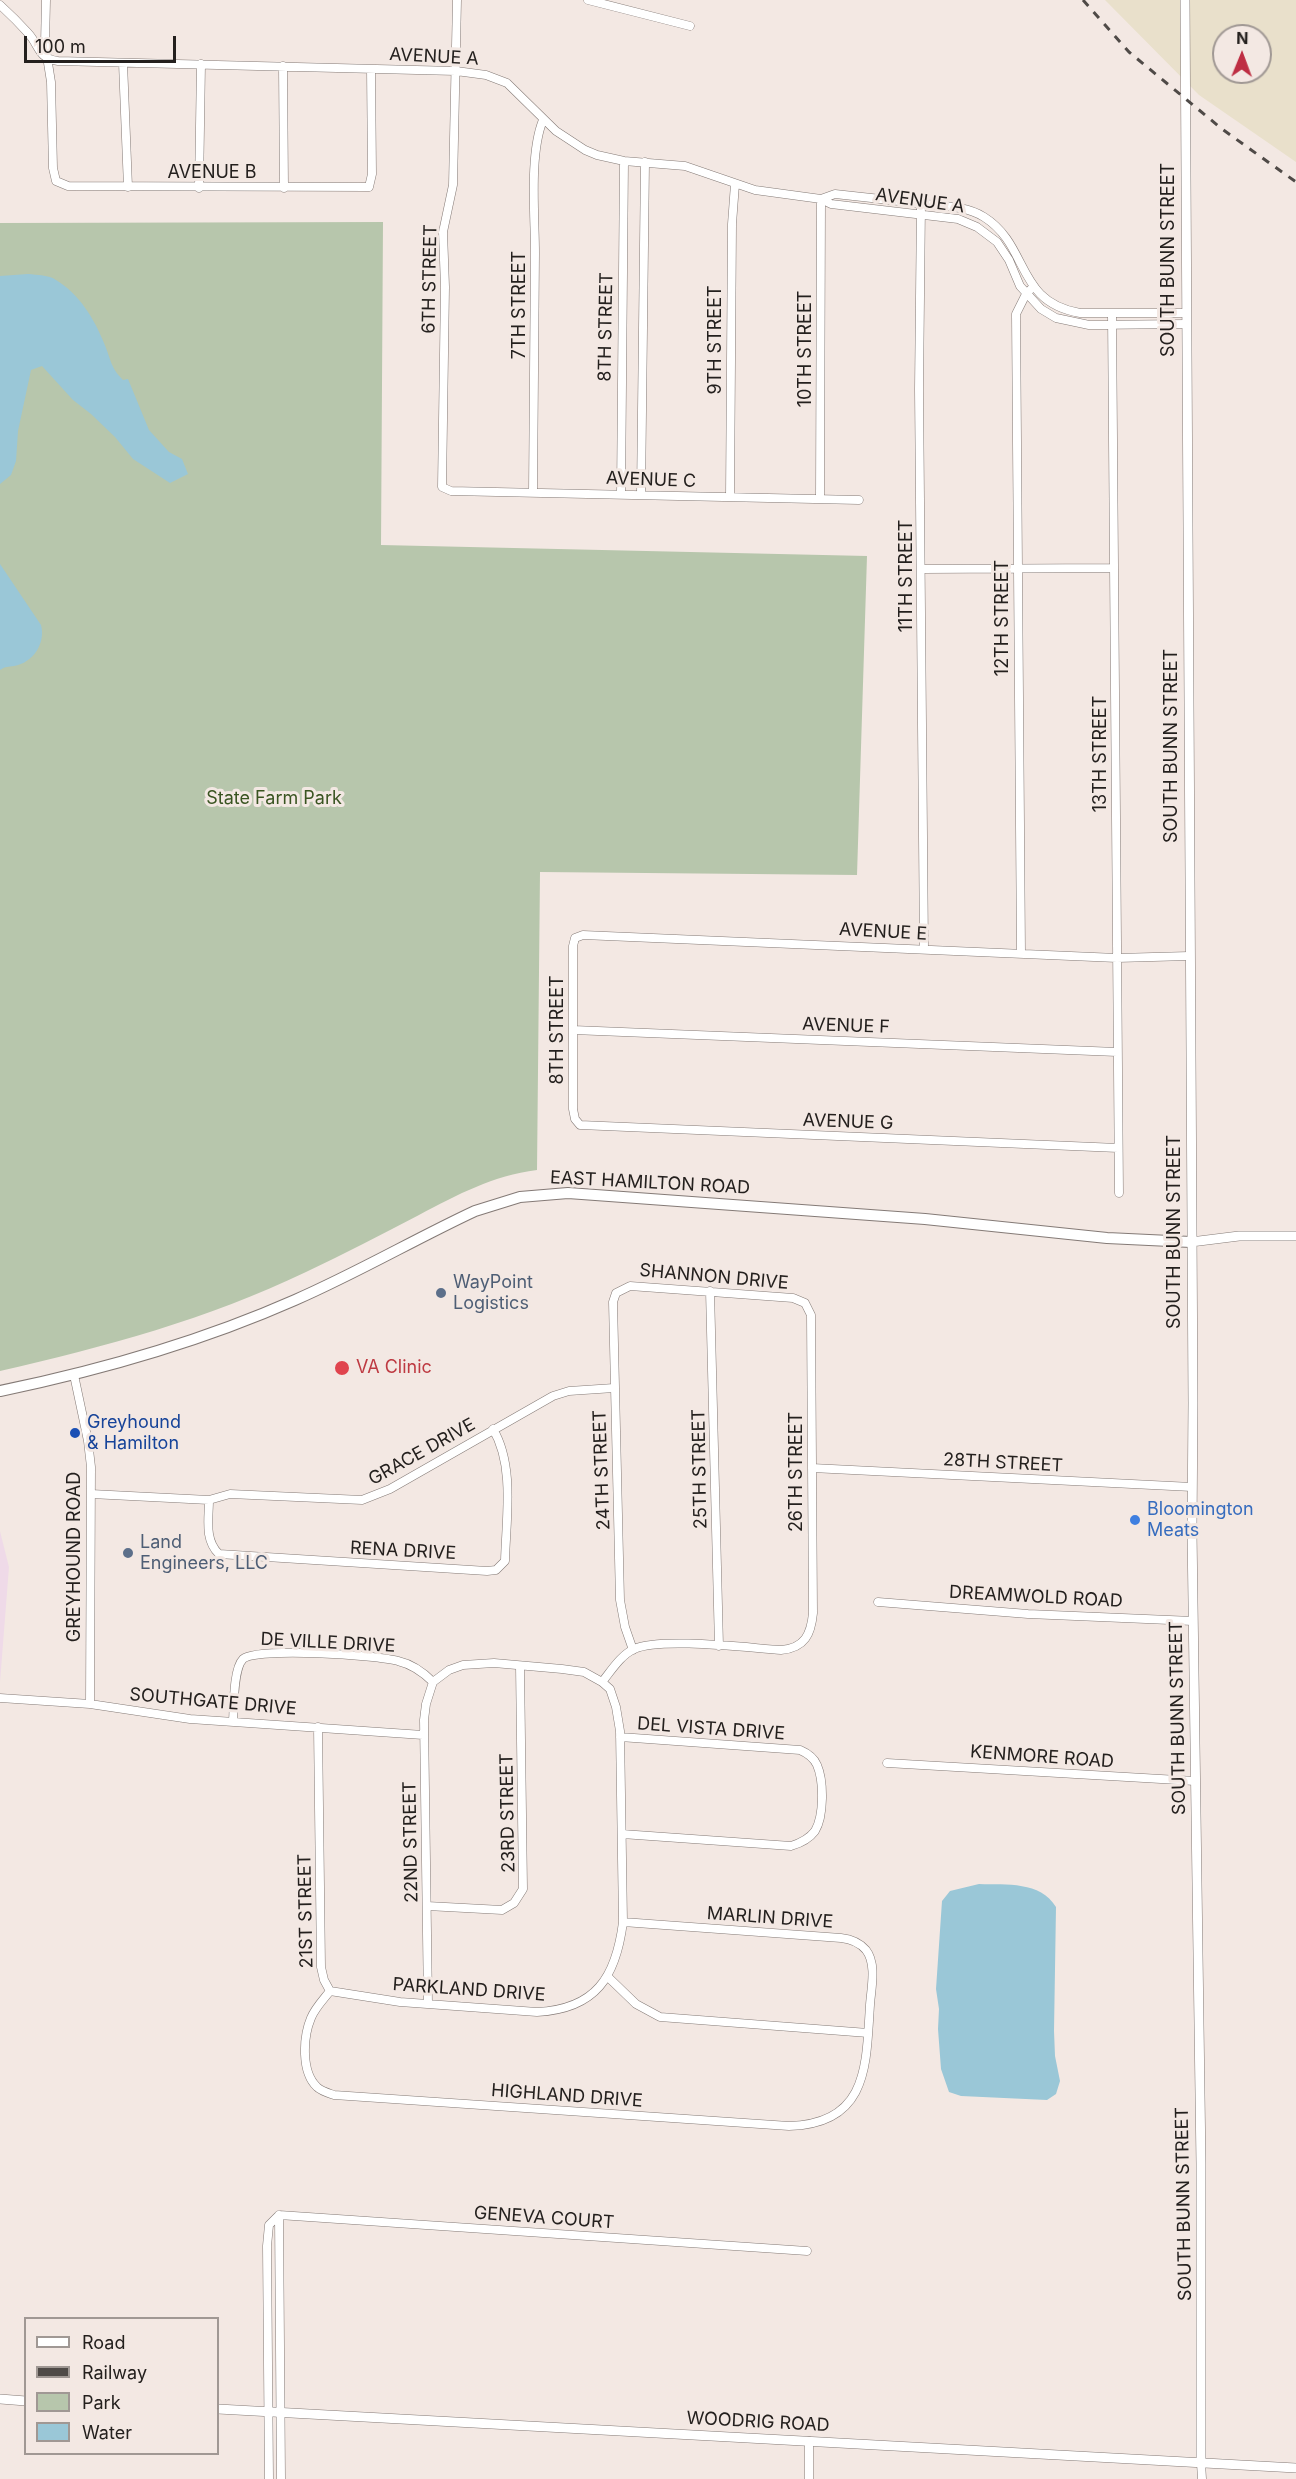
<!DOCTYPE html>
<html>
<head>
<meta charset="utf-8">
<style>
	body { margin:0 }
	#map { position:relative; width:1296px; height:2479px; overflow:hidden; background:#f3e8e3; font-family:Inter,sans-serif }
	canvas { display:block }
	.legend { position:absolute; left:24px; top:2317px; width:195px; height:138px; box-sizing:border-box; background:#f3e8e3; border:2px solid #a09894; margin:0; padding:8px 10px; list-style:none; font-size:18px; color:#24201e }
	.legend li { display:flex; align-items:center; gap:12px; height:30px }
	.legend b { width:30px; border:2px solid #a09894 }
	.north { position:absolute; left:1212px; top:24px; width:60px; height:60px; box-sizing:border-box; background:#f3e8e3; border:2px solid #a09894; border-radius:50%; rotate:1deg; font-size:16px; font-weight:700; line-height:24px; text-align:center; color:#24201e }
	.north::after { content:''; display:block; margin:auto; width:21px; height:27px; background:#be2e43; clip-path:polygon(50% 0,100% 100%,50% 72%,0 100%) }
	.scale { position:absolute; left:24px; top:36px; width:152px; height:27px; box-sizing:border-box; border:3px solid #24201e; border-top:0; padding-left:8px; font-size:18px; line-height:21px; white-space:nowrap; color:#24201e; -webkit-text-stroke:4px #f3e8e3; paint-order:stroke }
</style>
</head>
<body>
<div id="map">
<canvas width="1296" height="2479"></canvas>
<ul class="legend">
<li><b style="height:8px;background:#fff"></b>Road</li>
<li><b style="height:8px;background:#4f4a47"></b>Railway</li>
<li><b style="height:16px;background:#b7c6ac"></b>Park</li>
<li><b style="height:16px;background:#9ac7d7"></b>Water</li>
</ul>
<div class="north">N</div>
<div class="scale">100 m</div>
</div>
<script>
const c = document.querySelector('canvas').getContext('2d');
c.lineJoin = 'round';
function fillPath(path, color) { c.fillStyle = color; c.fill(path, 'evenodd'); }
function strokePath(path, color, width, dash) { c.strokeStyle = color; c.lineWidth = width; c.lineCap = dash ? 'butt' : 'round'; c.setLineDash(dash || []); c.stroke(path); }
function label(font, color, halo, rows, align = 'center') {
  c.font = font + ' Inter,sans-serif'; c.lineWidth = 6; c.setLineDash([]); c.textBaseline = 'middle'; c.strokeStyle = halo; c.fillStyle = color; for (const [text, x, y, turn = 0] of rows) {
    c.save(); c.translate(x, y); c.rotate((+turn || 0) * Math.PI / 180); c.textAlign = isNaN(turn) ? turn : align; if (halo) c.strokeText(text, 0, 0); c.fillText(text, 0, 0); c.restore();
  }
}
const commercial = new Path2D(`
	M 0,1531 L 9,1567 L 0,1682 Z`);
const industrial = new Path2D(`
	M 1105,0 L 1296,0 L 1296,162 L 1199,95 ZM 1224,36 L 1260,36 L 1260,72 L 1224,72 Z`);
const green = new Path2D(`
	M 383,222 L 381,545 L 867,556 L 857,875 L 540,872 L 537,1170 C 492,1176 459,1194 419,1215 C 382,1234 344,1254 306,1272 C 208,1319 105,1347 0,1371 L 0,223 Z`);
const water = new Path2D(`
	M 28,274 C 37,275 49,275 56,280 C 79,294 94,318 104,343 C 111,359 110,367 123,380 L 128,379 L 149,430 L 169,452 L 182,459 L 188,474 L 170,483 L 133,459 L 115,437 L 91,414 L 73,400 L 42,366 L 31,370 L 18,431 L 16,461 L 11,475 L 0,484 L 0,276 Z
	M 0,564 L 41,625 C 46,643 33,663 14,666 C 8,667 6,666 0,670 Z
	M 979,1884 C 1007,1885 1040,1881 1056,1907 L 1054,2031 L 1055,2056 L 1060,2081 L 1056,2094 L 1047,2100 L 961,2096 L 949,2092 L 941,2069 L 938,2029 L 939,2009 L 936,1989 L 942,1901 L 950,1891 Z`);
const minor = new Path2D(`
	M 46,0 L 45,44 L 51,82 L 53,168 L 56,181 L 68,186 L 369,187 L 372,174 L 371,69
	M 457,0 L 453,185 L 443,232 L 445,287 L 442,487 L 451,491 L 859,500
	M 588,0 L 690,26
	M 0,5 C 10,14 19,23 28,33 C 40,46 37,58 58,61 L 456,71 L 486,75 L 507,83 L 556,131 L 585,150 L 597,155 L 624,161 L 685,166 L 755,190 L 821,199 L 831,204 L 958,219 L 977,227 L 997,242 L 1009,260 L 1020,286 L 1041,309 L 1056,318 L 1089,325 L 1186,324
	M 123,63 L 128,187
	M 283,66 L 284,188
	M 199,188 L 201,64
	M 821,199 L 835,194 C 862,197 890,200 917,203 C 939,206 965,205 984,217 C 1030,246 1015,302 1080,313 L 1186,313
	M 921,204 L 919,389 L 924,949
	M 1112,314 L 1119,1193
	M 533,492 C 534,412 535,332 535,253 C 535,216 529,154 543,120
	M 621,494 L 624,161
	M 641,494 L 645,162
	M 730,497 L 732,224 L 735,184
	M 820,499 L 821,199
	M 922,569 L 1114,568
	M 1021,953 L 1016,314 L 1026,294 L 1033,287
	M 573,1030 L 1117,1052
	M 1118,1148 L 580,1125 L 575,1119 L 573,1109 L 573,946 L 575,938 L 583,935 L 1117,958 L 1189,956
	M 710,1291 L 719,1646
	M 74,1375 L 88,1441 L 91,1467 L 90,1704
	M 812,1468 L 1192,1487
	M 91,1494 L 209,1500 L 230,1494 L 362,1500 L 390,1489 L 553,1396 L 569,1391 L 614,1388
	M 209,1500 C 209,1518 204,1540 219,1554 L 487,1571 L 496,1570 L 505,1561 C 506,1519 515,1466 493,1429
	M 878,1602 L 1028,1614 L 1193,1621
	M 602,1682 C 611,1671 621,1655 634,1649 C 661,1637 749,1648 781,1650 C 805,1648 811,1634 813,1613 L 811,1315 L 805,1303 L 793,1298 L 630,1286 L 616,1293 L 613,1302 L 620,1600 L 625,1627 L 633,1650
	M 0,1698 L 90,1704 L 190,1719 L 423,1735
	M 233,1722 C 234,1707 233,1669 243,1659 C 255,1647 378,1655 398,1661 C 411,1664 424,1673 433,1682
	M 318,1727 L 321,1967 L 324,1980 L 330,1991
	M 620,1737 L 800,1750 C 807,1753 814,1758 817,1765 C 824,1781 824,1816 815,1831 C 809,1839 801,1843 791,1846 L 622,1834
	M 887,1763 L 1195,1781
	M 427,1906 L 502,1910 L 514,1903 L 523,1889 L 520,1666
	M 608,1977 L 636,2004 L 660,2017 L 868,2033
	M 330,1991 L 400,2002 L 537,2012 C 596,2009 616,1977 623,1922 L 620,1731 L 616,1707 L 610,1689 L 602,1682 L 584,1672 L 562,1669 L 494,1663 L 463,1665 L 449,1670 L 433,1682 L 426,1704 L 424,1720 L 428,2004
	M 330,1991 C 323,2000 315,2008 311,2018 C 303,2037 301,2072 317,2087 C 321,2091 328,2093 334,2095 L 789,2126 C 869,2124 866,2064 870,2005 C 871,1989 877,1964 866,1950 C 860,1943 850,1939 841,1938 L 623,1922
	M 279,2215 L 807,2251
	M 279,2215 L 281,2479
	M 809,2441 L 809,2479
	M 1201,2463 L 1202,2479
	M 269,2479 L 267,2246 L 269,2225 L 279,2215`);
const tertiary = new Path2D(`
	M 1185,0 L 1193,1402 L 1192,1532 L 1201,2164 L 1201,2463
	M 1191,1242 L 1239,1236 L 1296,1236
	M 0,2399 L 26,2401
	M 218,2409 L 1296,2468`);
const secondary = new Path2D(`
	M 0,1391 C 102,1370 200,1342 295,1300 C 357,1273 415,1239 475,1211 L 520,1197 L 568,1193 L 925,1219 L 1107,1238 L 1191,1242`);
const rail = new Path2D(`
	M 1083,0 L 1129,52 L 1222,129 L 1296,182`);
const markers = [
	[441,1293,6,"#5c6f8a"],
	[342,1368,8,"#e0444e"],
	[75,1433,6,"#1a4fb4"],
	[1135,1520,6,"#3f7fe0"],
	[128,1553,6,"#5c6f8a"]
];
const streetNames = [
	["AVENUE A",434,57,3],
	["AVENUE B",212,173],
	["AVENUE A",920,201,8],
	["SOUTH BUNN STREET",1169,260,-90],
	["6TH STREET",430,279,-89],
	["7TH STREET",520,305,-90],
	["8TH STREET",606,327,-89],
	["9TH STREET",716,340,-90],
	["10TH STREET",806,349,-90],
	["AVENUE C",651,480,2],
	["11TH STREET",907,576,-90],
	["12TH STREET",1003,618,-90],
	["SOUTH BUNN STREET",1172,746,-90],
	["13TH STREET",1101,754,-90],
	["AVENUE E",883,932,3],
	["AVENUE F",846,1026,2],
	["8TH STREET",558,1030,-90],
	["AVENUE G",848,1122,2],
	["EAST HAMILTON ROAD",650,1183,3],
	["SOUTH BUNN STREET",1175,1232,-90],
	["SHANNON DRIVE",714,1277,5],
	["GRACE DRIVE",422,1452,-29],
	["28TH STREET",1003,1463,3],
	["25TH STREET",700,1469,-91],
	["24TH STREET",602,1470,-92],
	["26TH STREET",797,1472,-90],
	["RENA DRIVE",403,1551,3],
	["GREYHOUND ROAD",75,1557,-90],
	["DREAMWOLD ROAD",1036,1597,3],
	["DE VILLE DRIVE",328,1643,3],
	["SOUTHGATE DRIVE",213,1702,5],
	["SOUTH BUNN STREET",1178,1718,-91],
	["DEL VISTA DRIVE",711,1729,4],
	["KENMORE ROAD",1042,1757,4],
	["23RD STREET",508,1813,-91],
	["22ND STREET",411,1842,-91],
	["21ST STREET",306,1911,-91],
	["MARLIN DRIVE",770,1918,4],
	["PARKLAND DRIVE",469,1990,4],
	["HIGHLAND DRIVE",567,2096,4],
	["SOUTH BUNN STREET",1184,2204,-91],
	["GENEVA COURT",544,2218,4],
	["WOODRIG ROAD",758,2422,3]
];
const parkNames = [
	["State Farm Park",274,799]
];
const serviceNames = [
	["WayPoint",453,1283],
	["Logistics",453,1304],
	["Land",140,1543],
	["Engineers, LLC",140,1564]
];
const healthNames = [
	["VA Clinic",356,1368]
];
const transitNames = [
	["Greyhound",87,1423],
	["& Hamilton",87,1444]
];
const shopNames = [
	["Bloomington",1147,1510],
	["Meats",1147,1531]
];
fillPath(commercial, '#efdae8');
fillPath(industrial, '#e9e0cb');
fillPath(green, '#b7c6ac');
fillPath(water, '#9ac7d7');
strokePath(minor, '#847a76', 9);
strokePath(tertiary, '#847a76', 10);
strokePath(secondary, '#847a76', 12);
strokePath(minor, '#fff', 8);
strokePath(tertiary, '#fff', 9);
strokePath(secondary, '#fff', 10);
strokePath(rail, '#4f4a47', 3, [8, 8]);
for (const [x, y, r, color] of markers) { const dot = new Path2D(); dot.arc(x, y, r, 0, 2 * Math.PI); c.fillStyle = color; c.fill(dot); strokePath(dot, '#f3e8e3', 2); }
label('18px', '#24201e', '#f3e8e3', streetNames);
label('18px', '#395421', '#f3e8e3', parkNames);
label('18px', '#4e5e75', '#f3e8e3', serviceNames, 'left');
label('18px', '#be3a42', '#f3e8e3', healthNames, 'left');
label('18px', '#164399', '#f3e8e3', transitNames, 'left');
label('18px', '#366cbe', '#f3e8e3', shopNames, 'left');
</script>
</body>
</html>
